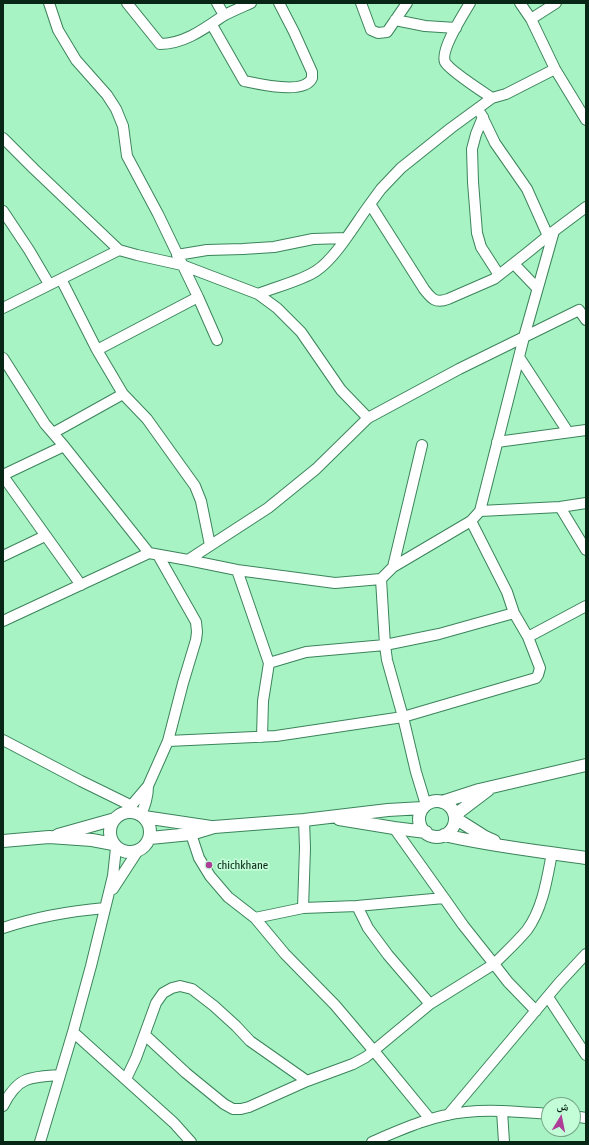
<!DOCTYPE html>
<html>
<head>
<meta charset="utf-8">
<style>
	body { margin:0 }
	#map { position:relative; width:589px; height:1145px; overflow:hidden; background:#a8f3c4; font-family:"Asap Condensed","Noto Naskh Arabic",sans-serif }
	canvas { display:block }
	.frame { position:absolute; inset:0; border:4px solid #072615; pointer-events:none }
	.north { position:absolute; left:541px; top:1097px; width:40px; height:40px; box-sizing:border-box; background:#c2fdd7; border:1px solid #77a789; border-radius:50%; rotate:10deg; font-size:11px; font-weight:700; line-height:16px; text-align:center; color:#072615 }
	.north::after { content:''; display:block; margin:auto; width:14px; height:18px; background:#ae3d98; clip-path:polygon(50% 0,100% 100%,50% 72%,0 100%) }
</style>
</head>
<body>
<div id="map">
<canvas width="589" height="1145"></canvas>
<div class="frame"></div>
<div class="north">ش</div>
</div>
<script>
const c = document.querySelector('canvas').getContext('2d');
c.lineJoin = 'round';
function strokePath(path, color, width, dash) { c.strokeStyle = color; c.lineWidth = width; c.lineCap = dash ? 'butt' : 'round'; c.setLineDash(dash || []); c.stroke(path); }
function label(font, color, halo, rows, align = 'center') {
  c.font = font + ' "Asap Condensed",sans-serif'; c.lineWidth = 3.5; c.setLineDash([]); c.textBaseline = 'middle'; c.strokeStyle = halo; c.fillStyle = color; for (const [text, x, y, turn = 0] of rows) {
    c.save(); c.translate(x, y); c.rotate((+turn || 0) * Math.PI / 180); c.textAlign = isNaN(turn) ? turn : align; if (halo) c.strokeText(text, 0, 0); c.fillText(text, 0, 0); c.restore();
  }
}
const minor = new Path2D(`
	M 49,3 L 58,30 L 76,60 L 107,95 L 116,109 L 123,126 L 127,156 L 158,214 L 198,297 L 217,340
	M 127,3 L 160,44 C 184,44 204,29 223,16 C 232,11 242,7 251,3
	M 217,3 L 224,15
	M 361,3 L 371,30 L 378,33 L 387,32 L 407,3
	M 470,3 C 463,15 440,50 445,62 C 449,70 483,92 492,98
	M 520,3 L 531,19 L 555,69 L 586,120
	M 531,19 L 556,3
	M 395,20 L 425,26 L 456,28
	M 212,25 L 244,81 C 258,84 305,95 312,78 C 312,77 312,72 312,72 L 294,32 L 279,3
	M 481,114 L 495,143 L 527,189 L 548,236
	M 483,117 L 476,134 L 472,149 L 473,182 L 477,233 L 481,247 L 499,275
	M 3,138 L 34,169 L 119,250 L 137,255 L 182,265 L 258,294 L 277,308 L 301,332 L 341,390 L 368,418 L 459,369 L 579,310 L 586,320
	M 370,204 L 381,189 L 401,168 L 451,128 L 492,98 L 506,94 L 555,69
	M 3,211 L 29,250 L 49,284
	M 177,255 L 207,250 L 243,249 L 274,247 L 313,239 L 346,238
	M 514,264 L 537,288
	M 61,279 L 97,350 L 198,297
	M 258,294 C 275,287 301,281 316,271 C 336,258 355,224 370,204 L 424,289 C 431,298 435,304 448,299 L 494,279 L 527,253 L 554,231
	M 3,308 L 119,250
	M 97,350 L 123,394 L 147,419 L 195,486 L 201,501 L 210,545
	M 519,357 L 568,432
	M 3,358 L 45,424 L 64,446 L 149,553 L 3,621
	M 53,433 L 123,394
	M 497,442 L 586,430
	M 3,475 L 64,446
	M 3,476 L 81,585
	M 560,507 L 586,550
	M 480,511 L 560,507 L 586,503
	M 149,553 L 188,560 L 237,570 L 335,583 L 381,579 L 393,567 L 471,521 L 480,511 L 524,337 L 554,231 L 586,207
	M 3,556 L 45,536
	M 188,560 L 268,508 L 316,469 L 368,418
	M 393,567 L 422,445
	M 237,570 L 269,663 L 263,701 L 262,737
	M 381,579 L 385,645 L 387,660 L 403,717 L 416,772 L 426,805
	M 528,637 L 586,606
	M 269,663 L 306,652 L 385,645 L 439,634 L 514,613
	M 3,740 L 81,781 L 132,806
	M 168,741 L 276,736 L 403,717 L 536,678 L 538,675 L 540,668 L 528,637 L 514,613 L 507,592 L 471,521
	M 125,813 L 148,786 L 168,741 L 183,683 L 196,640 L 197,632 L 196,622 L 158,555
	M 141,815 C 145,805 148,797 148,786
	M 394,828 L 444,898
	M 191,834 L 199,858 L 210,876 L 228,897 L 255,918 L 285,954 L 335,1005 L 379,1057 L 430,1119
	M 113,889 L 137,852
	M 357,906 L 444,898 L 463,925 L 494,964 C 505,953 517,942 527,930 C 543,908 547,879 552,853
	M 303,908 L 357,906 L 368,928 L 388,955 L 430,1004 L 494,964 L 508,982 L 536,1011
	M 255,918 L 303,908 L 305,848 L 304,820
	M 3,928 C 36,917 71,911 105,908
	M 548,997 L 586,1055
	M 73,1032 L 174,1123 L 191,1142
	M 145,1035 L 186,1073 L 224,1104 L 233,1109 L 241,1109 L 249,1107 L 307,1081
	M 126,1079 L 136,1058 L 156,1003 L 163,993 L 172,988 L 180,986 L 192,989 L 214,1006 L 236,1026 L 250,1041 L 307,1081 L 353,1064 L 366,1057 L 430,1004
	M 3,1106 C 8,1096 16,1084 26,1080 C 36,1076 49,1076 60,1075
	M 502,1111 L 504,1142
	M 448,1115 L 559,983 L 586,954
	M 573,1116 L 586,1118
	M 40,1142 L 73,1032 L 91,966 L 113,876 L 116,848
	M 372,1142 C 402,1129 433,1115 466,1112 C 493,1109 521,1112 549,1114`);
const major = new Path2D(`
	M419 819a18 18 0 1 1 36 0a18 18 0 1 1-36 0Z
	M 442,802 L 479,790 L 586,765
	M110 832a20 20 0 1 1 40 0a20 20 0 1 1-40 0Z
	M 455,815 L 488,790
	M 144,817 L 211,827
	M 455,818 L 485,837 L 494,841
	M 339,819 L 394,828 L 426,832
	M 58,835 L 115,819
	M 444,835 C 491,846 538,851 586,858
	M 150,838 L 191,834 L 214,827 L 304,820 L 388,810 L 423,808
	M 3,841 L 49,837 L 92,840 L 113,844`);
const markers = [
	[209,865,4,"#ae3d98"]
];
const poiNames = [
	["chichkhane",217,865]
];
strokePath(minor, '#3b845b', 12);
strokePath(major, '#3b845b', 14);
strokePath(minor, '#fff', 10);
strokePath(major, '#fff', 12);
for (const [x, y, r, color] of markers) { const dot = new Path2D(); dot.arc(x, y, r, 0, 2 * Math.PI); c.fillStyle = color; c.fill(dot); strokePath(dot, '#c2fdd7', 1.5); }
label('12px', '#072615', '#c2fdd7', poiNames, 'left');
</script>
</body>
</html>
